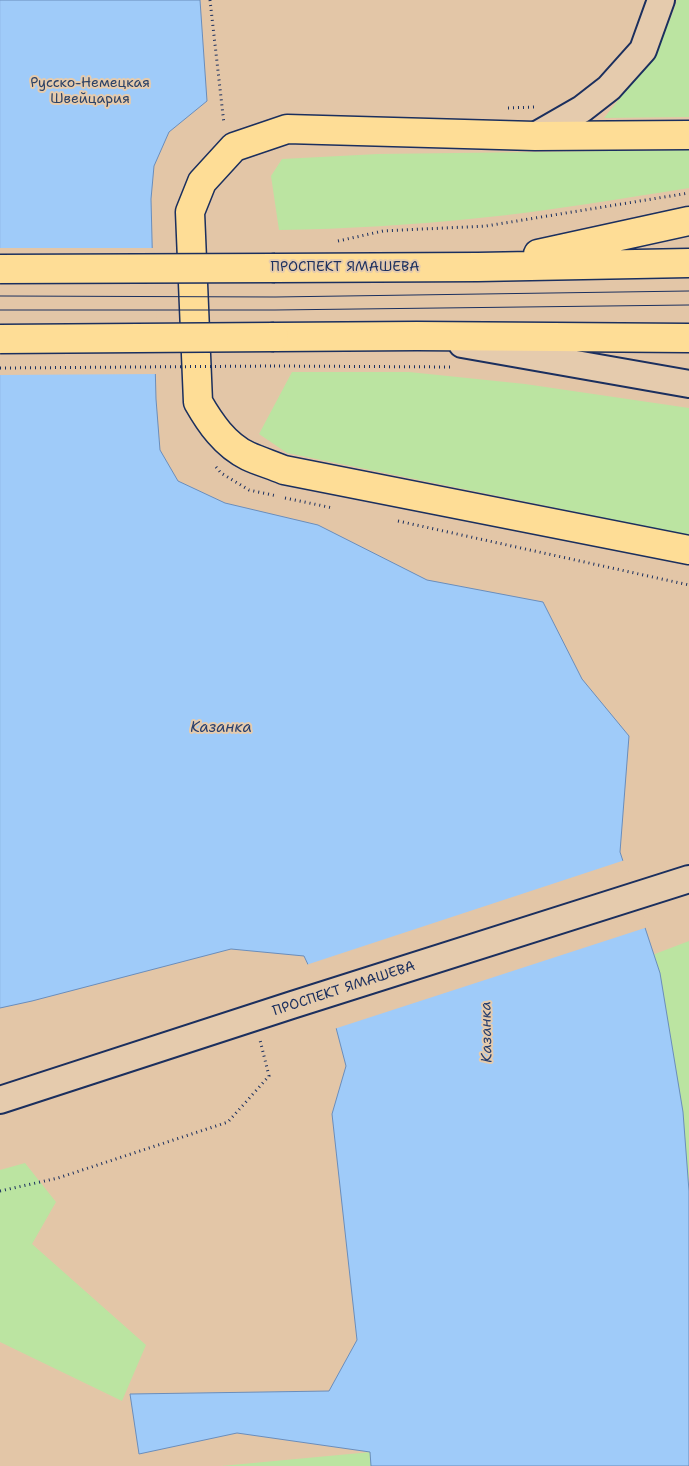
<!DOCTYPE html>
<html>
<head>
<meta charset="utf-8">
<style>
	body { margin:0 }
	canvas { display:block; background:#e3c6a7 }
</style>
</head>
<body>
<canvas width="689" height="1466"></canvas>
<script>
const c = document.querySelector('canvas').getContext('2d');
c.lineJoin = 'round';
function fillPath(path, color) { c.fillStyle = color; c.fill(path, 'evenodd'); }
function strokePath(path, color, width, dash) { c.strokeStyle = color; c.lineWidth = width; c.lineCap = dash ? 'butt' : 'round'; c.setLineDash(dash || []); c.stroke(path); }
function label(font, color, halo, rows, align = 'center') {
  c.font = font + ' "Shantell Sans",sans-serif'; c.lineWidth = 4; c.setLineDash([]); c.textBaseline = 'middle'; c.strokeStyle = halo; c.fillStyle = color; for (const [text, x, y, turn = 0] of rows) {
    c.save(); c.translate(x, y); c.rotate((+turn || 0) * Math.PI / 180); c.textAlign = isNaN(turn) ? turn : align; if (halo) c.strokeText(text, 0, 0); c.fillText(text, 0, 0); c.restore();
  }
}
const green = new Path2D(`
	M 677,0 L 689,0 L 689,117 L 604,118 C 633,82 664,45 677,0 Z
	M 689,150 L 689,188 C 619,199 549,211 479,218 C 413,225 346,229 279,230 L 271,176 L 282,159 L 378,154 Z
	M 292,372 L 409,372 L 525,384 L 689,408 L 689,535 L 287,453 L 259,434 Z
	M 689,941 L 689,1466 L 647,957 Z
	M 25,1163 L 56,1202 L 32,1244 L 146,1345 L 122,1401 L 0,1342 L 0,1170 Z
	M 371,1452 L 371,1466 L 221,1466 Z`);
const water = new Path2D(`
	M 0,0 L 200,0 L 207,101 L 169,132 L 154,166 L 151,199 L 156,399 L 160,450 L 178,481 L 225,503 L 318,525 L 427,580 L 543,602 L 582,679 L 629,736 L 620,852 L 660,973 L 683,1112 L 689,1191 L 689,1466 L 371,1466 L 370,1452 L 237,1433 L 139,1454 L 130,1394 L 329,1391 L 357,1340 L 332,1114 L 346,1066 L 334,1020 L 304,956 L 231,949 L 32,1001 L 0,1008 Z`);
const pier = new Path2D(`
	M 0,248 L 155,248 L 158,374 L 0,375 Z
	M 625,860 L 648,927 L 334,1029 L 332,1021 L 306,965 Z`);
const path = new Path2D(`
	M 210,0 L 224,124
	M 508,108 L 534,107
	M 338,241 L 383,231 L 486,226 L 689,193
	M 274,366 L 453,367
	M 216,467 L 221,473 L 249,490 L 277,496
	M 285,498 L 333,508
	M 398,521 L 689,585
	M 0,1191 L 58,1178 L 228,1122 L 269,1076 L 260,1040`);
const minor = new Path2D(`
	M 535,136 L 582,109 L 609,88 L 643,50 L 661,0
	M 462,344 L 689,384
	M 0,1100 L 292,1005 L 689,879`);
const major = new Path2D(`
	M 689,135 L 535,136 L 287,129 L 234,147 L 202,182 L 190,212 L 198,402 C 210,423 225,445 248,456 C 259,461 272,465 284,470 L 689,550
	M 538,254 L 689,221
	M 275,268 L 478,267 L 689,263
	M 274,337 L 417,336 L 689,338`);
const tram = new Path2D(`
	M 0,296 L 275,297 L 689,291
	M 0,310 L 275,310 L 689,305`);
const pathBridge = new Path2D(`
	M 0,368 L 274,366`);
const majorBridge = new Path2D(`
	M 0,269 L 275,268
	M 0,339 L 274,337`);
const parkNames = [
	["Русско-Немецкая",90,83],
	["Швейцария",90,99]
];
const streetNames = [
	["ПРОСПЕКТ ЯМАШЕВА",345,267],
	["ПРОСПЕКТ ЯМАШЕВА",344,989,-18]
];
const waterNames = [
	["Казанка",221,728],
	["Казанка",487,1032,-91]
];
fillPath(green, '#bbe4a1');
fillPath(water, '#9fcbf9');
strokePath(water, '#6a8dbb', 1);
fillPath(pier, '#e3c6a7');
strokePath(minor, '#1b2f5e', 30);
strokePath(major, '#1b2f5e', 31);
strokePath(path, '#1b2f5e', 3, [1, 4]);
strokePath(minor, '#e5cbad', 26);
strokePath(major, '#fedd96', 28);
strokePath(tram, '#1b2f5e', 1);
strokePath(majorBridge, '#1b2f5e', 31, []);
strokePath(pathBridge, '#1b2f5e', 3, [1, 4]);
strokePath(majorBridge, '#fedd96', 28);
label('14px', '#2b4165', '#e5cbad', parkNames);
label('14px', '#1b2f5e', '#e5cbad', streetNames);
label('italic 15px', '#283f6e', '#e5cbad', waterNames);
</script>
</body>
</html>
